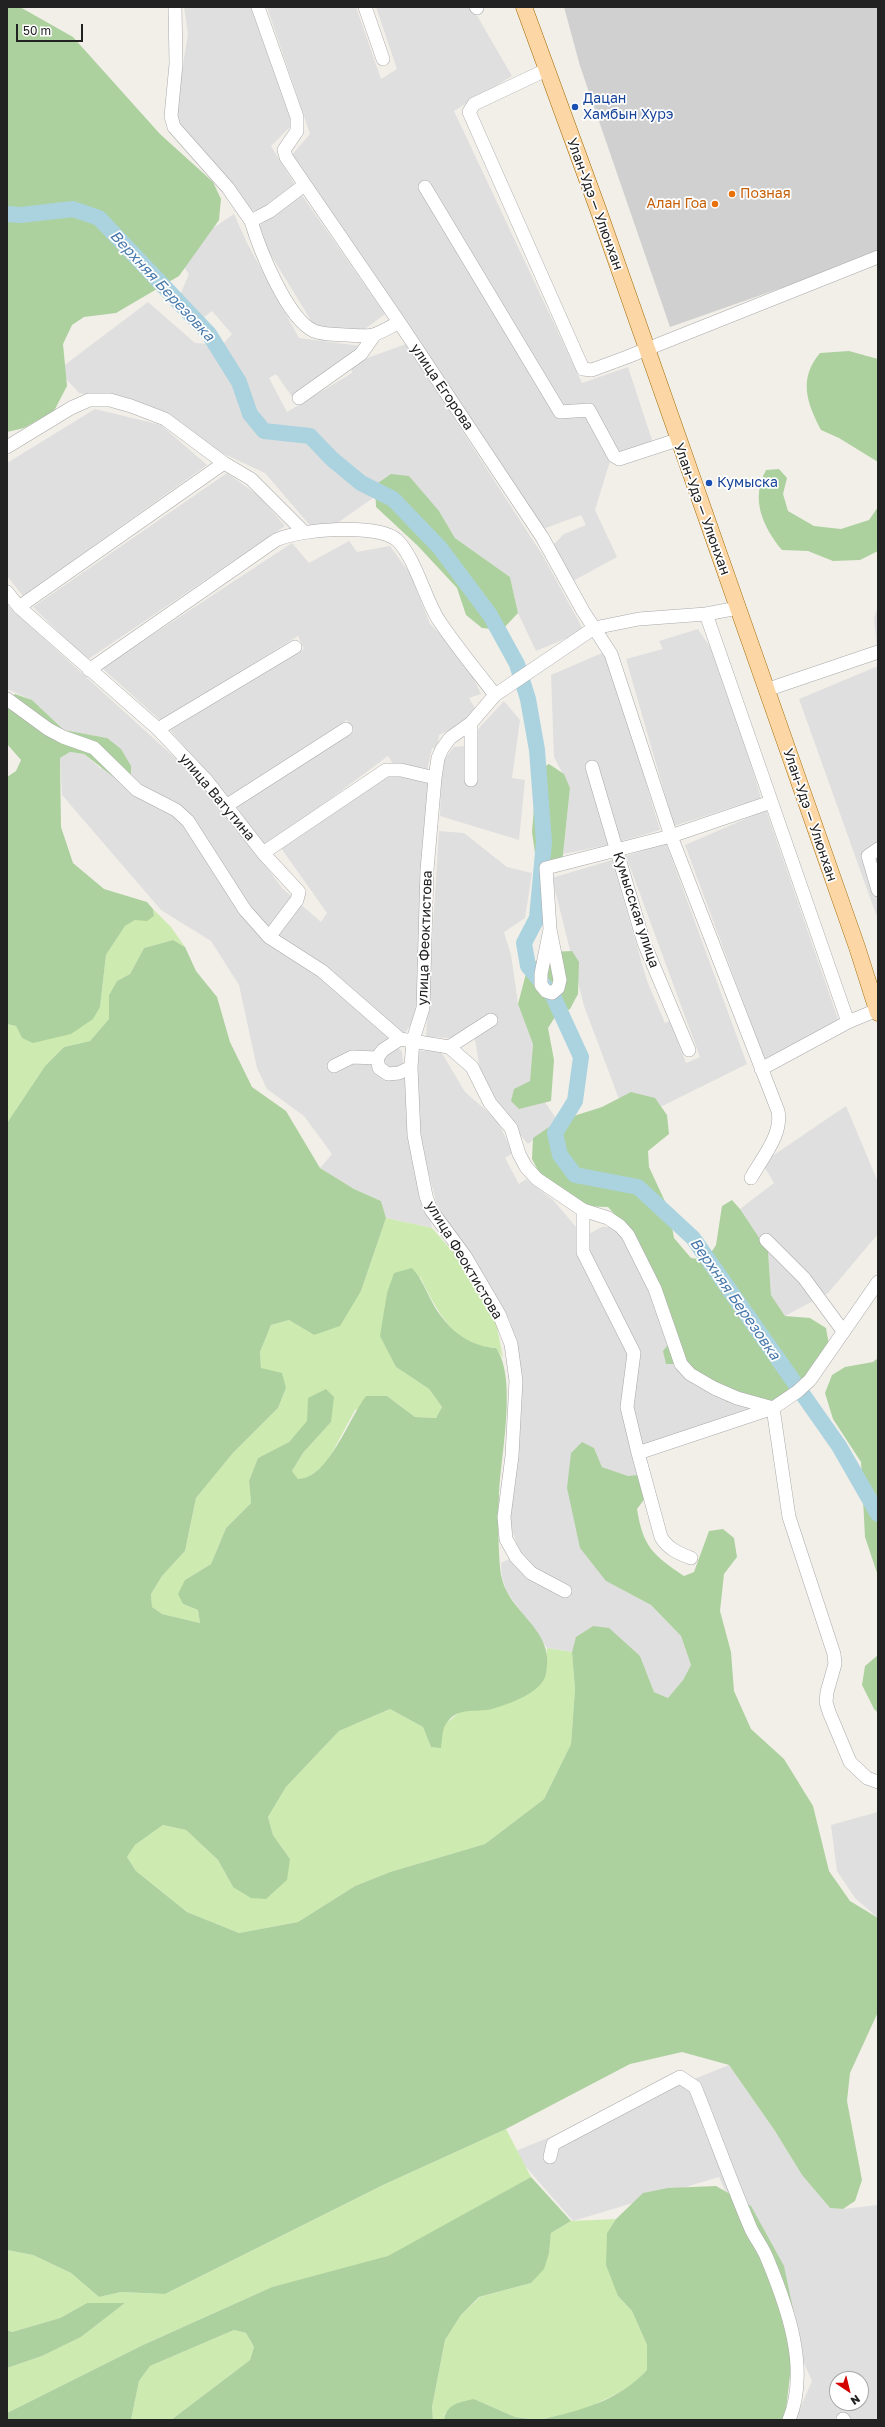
<!DOCTYPE html>
<html>
<head>
<meta charset="utf-8">
<style>
	body { margin:0 }
	#map { position:relative; width:885px; height:2427px; overflow:hidden; background:#f2efe9; font-family:"Golos Text",sans-serif }
	canvas { display:block }
	.frame { position:absolute; inset:0; border:8px solid #222; pointer-events:none }
	.north { position:absolute; left:829px; top:2371px; width:40px; height:40px; box-sizing:border-box; background:#fff; border:1px solid #a7a7a7; border-radius:50%; rotate:145deg; font-size:11px; font-weight:700; line-height:16px; text-align:center; color:#222 }
	.north::after { content:''; display:block; margin:auto; width:14px; height:18px; background:#d40000; clip-path:polygon(50% 0,100% 100%,50% 72%,0 100%) }
	.scale { position:absolute; left:16px; top:24px; width:67px; height:18px; box-sizing:border-box; border:2px solid #222; border-top:0; padding-left:5px; font-size:12px; line-height:14px; white-space:nowrap; color:#222; -webkit-text-stroke:3px #fff; paint-order:stroke }
</style>
</head>
<body>
<div id="map">
<canvas width="885" height="2427"></canvas>
<div class="frame"></div>
<div class="north">N</div>
<div class="scale">50 m</div>
</div>
<script>
const c = document.querySelector('canvas').getContext('2d');
c.lineJoin = 'round';
function fillPath(path, color) { c.fillStyle = color; c.fill(path, 'evenodd'); }
function strokePath(path, color, width, dash) { c.strokeStyle = color; c.lineWidth = width; c.lineCap = dash ? 'butt' : 'round'; c.setLineDash(dash || []); c.stroke(path); }
function label(font, color, halo, rows, align = 'center') {
  c.font = font + ' "Golos Text",sans-serif'; c.lineWidth = 3.5; c.setLineDash([]); c.textBaseline = 'middle'; c.strokeStyle = halo; c.fillStyle = color; for (const [text, x, y, turn = 0] of rows) {
    c.save(); c.translate(x, y); c.rotate((+turn || 0) * Math.PI / 180); c.textAlign = isNaN(turn) ? turn : align; if (halo) c.strokeText(text, 0, 0); c.fillText(text, 0, 0); c.restore();
  }
}
const residential = new Path2D(`
	M 184,7 L 252,7 L 295,122 L 271,146 L 295,185 L 263,211 L 244,210 L 174,118 L 188,34 Z
	M 267,7 L 356,7 L 381,79 L 397,69 L 376,7 L 472,7 L 512,76 L 454,111 L 582,383 L 628,367 L 653,443 L 611,458 L 595,510 L 617,557 L 573,581 L 553,545 L 564,534 L 586,525 L 581,515 L 543,529 L 291,156 L 310,134 Z
	M 301,194 L 385,314 L 357,335 L 315,327 L 255,229 Z
	M 234,214 L 247,243 L 299,338 L 361,346 L 334,375 L 293,398 L 276,374 L 269,378 L 287,412 L 352,373 L 351,364 L 406,344 L 543,556 L 584,631 L 536,651 L 518,613 L 510,577 L 455,538 L 439,511 L 375,485 L 376,496 L 330,528 L 313,529 L 265,473 L 209,447 L 166,412 L 79,393 L 58,370 L 148,302 L 195,343 L 222,345 L 232,334 L 212,311 L 193,326 L 177,302 L 189,274 L 174,254 Z
	M 95,409 L 161,425 L 207,465 L 23,596 L 7,576 L 7,463 Z
	M 227,473 L 259,496 L 285,526 L 87,660 L 33,607 Z
	M 349,541 L 357,552 L 390,546 L 411,575 L 430,624 L 464,658 L 481,694 L 469,698 L 477,712 L 472,718 L 439,735 L 437,749 L 432,748 L 427,771 L 393,764 L 388,756 L 264,848 L 237,807 L 354,731 L 347,720 L 227,797 L 170,730 L 304,649 L 298,636 L 161,721 L 102,668 L 292,543 L 309,563 Z
	M 7,605 L 208,788 L 282,888 L 321,922 L 327,913 L 281,848 L 389,771 L 429,780 L 417,1016 L 396,1045 L 402,1052 L 412,1154 L 420,1174 L 432,1228 L 386,1218 L 381,1201 L 354,1189 L 320,1168 L 332,1154 L 304,1116 L 267,1089 L 257,1068 L 239,985 L 211,941 L 161,910 L 62,795 L 60,758 L 70,752 L 84,754 L 101,769 L 107,738 L 64,730 L 32,700 L 7,689 Z
	M 878,607 L 878,658 L 874,618 Z
	M 698,629 L 720,662 L 761,798 L 674,826 L 626,659 L 663,649 L 659,641 Z
	M 602,653 L 609,660 L 660,830 L 608,845 L 563,854 L 570,788 L 554,757 L 551,675 Z
	M 878,666 L 878,920 L 799,699 Z
	M 504,701 L 520,720 L 512,778 L 525,780 L 519,840 L 440,816 L 442,762 L 454,747 L 474,745 L 479,728 Z
	M 766,810 L 839,1022 L 765,1061 L 685,845 Z
	M 439,831 L 464,833 L 507,867 L 532,873 L 525,918 L 504,932 L 511,955 L 518,1004 L 533,1044 L 530,1081 L 558,1121 L 528,1144 L 484,1093 L 475,1039 L 426,1037 Z
	M 666,843 L 747,1064 L 628,1123 L 584,1006 L 552,878 L 612,860 L 647,981 L 665,1023 L 670,1021 L 686,1063 L 700,1057 L 626,856 Z
	M 440,1050 L 465,1092 L 497,1120 L 513,1153 L 505,1158 L 519,1184 L 526,1179 L 553,1200 L 577,1228 L 577,1240 L 602,1227 L 617,1227 L 714,1388 L 762,1405 L 631,1452 L 639,1475 L 628,1476 L 602,1467 L 594,1448 L 606,1581 L 651,1605 L 681,1636 L 691,1665 L 683,1680 L 668,1698 L 654,1692 L 640,1656 L 593,1626 L 577,1637 L 572,1652 L 547,1648 L 507,1592 L 502,1578 L 501,1563 L 520,1554 L 508,1517 L 517,1358 L 510,1321 L 470,1254 L 438,1209 L 427,1167 L 419,1150 L 416,1051 Z
	M 846,1106 L 878,1182 L 878,1234 L 828,1293 L 785,1316 L 771,1295 L 768,1251 L 740,1209 L 774,1183 L 762,1163 Z
	M 878,1812 L 878,1918 L 855,1898 L 837,1871 L 831,1825 Z
	M 729,2065 L 775,2131 L 802,2175 L 830,2208 L 843,2209 L 878,2205 L 878,2420 L 795,2420 L 812,2381 L 719,2177 L 573,2221 L 513,2152 ZM 837,2379 L 861,2379 L 861,2403 L 837,2403 Z`);
const religious = new Path2D(`
	M 564,7 L 878,7 L 878,254 L 670,327 L 580,66 Z`);
const grass = new Path2D(`
	M 153,909 L 171,927 L 185,947 L 173,940 L 144,948 L 130,974 L 117,981 L 109,995 L 109,1019 L 90,1041 L 64,1047 L 45,1066 L 7,1123 L 7,1024 L 16,1026 L 22,1038 L 100,1007 L 106,955 L 125,926 L 135,920 L 154,916 Z
	M 386,1218 L 432,1228 L 461,1261 L 495,1316 L 503,1358 L 496,1348 C 453,1346 437,1310 420,1277 L 396,1367 L 429,1389 L 442,1407 L 436,1418 L 415,1417 L 387,1396 L 355,1410 L 327,1462 L 307,1479 L 298,1479 L 292,1471 L 303,1453 L 331,1422 L 308,1421 L 289,1442 L 258,1458 L 249,1481 L 251,1503 L 226,1528 L 211,1564 L 185,1580 L 183,1604 L 198,1610 L 200,1623 L 162,1614 L 152,1607 L 151,1594 L 162,1576 L 185,1551 L 196,1498 L 233,1453 L 278,1408 L 286,1388 L 261,1368 L 260,1352 L 271,1325 L 289,1320 L 314,1335 L 361,1291 Z
	M 547,1648 L 572,1652 L 575,1689 L 571,1744 L 544,1799 L 485,1844 L 390,1872 L 355,1886 L 298,1922 L 239,1933 L 187,1912 L 136,1871 L 127,1857 L 135,1845 L 163,1825 L 186,1830 L 218,1860 L 233,1887 L 290,1859 L 273,1835 L 268,1817 L 286,1787 L 339,1731 L 390,1709 L 423,1727 L 431,1747 L 445,1724 L 461,1711 L 492,1709 L 546,1675 Z
	M 506,2129 L 531,2177 L 388,2257 L 272,2287 L 143,2345 L 7,2413 L 7,2368 L 42,2356 L 81,2337 L 125,2303 L 87,2303 L 60,2318 L 12,2332 L 7,2330 L 7,2250 L 33,2255 L 71,2273 L 99,2297 L 121,2292 L 165,2294 L 383,2185 Z
	M 616,2219 L 607,2233 L 618,2296 L 632,2311 L 647,2345 L 647,2370 L 631,2387 L 585,2409 L 539,2420 L 515,2417 L 474,2399 L 445,2413 L 444,2420 L 433,2420 L 432,2407 L 445,2340 L 461,2315 L 480,2297 L 531,2283 L 549,2253 L 551,2233 L 571,2221 Z
	M 234,2330 L 246,2333 L 254,2347 L 250,2360 L 171,2420 L 131,2420 L 139,2381 L 150,2366 Z`);
const forest = new Path2D(`
	M 7,7 L 20,7 L 73,37 L 160,134 L 213,182 L 221,199 L 219,220 L 179,276 L 116,313 L 84,317 L 72,325 L 63,344 L 67,386 L 54,411 L 24,428 L 7,432 Z
	M 849,351 L 878,359 L 878,462 L 839,438 L 821,430 C 807,403 798,379 820,353 Z
	M 779,469 L 787,478 L 783,494 L 788,511 L 814,526 L 841,529 L 869,520 L 878,507 L 878,551 L 860,560 L 833,561 L 808,551 L 782,550 C 763,527 750,499 766,470 Z
	M 391,474 L 409,476 L 439,511 L 455,538 L 510,577 L 518,613 L 502,630 L 482,628 L 466,615 L 457,588 L 418,546 L 376,507 L 375,485 Z
	M 15,694 L 32,700 L 64,730 L 107,738 L 121,749 L 131,766 L 131,777 L 120,782 L 84,754 L 70,752 L 60,758 L 61,827 L 73,863 L 104,889 L 147,902 L 153,909 L 154,916 L 147,921 L 135,920 L 125,926 L 106,955 L 100,1007 L 93,1019 L 71,1034 L 33,1043 L 22,1038 L 16,1026 L 7,1024 L 7,777 L 16,771 L 21,760 L 7,744 L 7,699 Z
	M 549,764 L 564,774 L 570,788 L 562,864 L 550,873 L 537,867 L 532,832 L 537,770 Z
	M 173,940 L 185,947 L 196,971 L 217,997 L 230,1042 L 252,1087 L 286,1111 L 320,1168 L 354,1189 L 381,1201 L 386,1218 L 361,1291 L 340,1326 L 314,1335 L 289,1320 L 271,1325 L 260,1352 L 261,1368 L 282,1373 L 286,1388 L 278,1408 L 233,1453 L 196,1498 L 185,1551 L 162,1576 L 151,1594 L 152,1607 L 162,1614 L 200,1623 L 198,1610 L 183,1604 L 178,1594 L 185,1580 L 211,1564 L 226,1528 L 251,1503 L 249,1481 L 258,1458 L 289,1442 L 307,1421 L 308,1398 L 326,1389 L 334,1397 L 331,1422 L 303,1453 L 292,1471 L 298,1479 C 328,1479 349,1418 366,1396 L 387,1396 L 415,1417 L 436,1418 L 442,1407 L 429,1389 L 396,1367 L 380,1336 L 387,1293 L 394,1273 L 412,1268 C 425,1282 429,1301 441,1316 C 454,1334 474,1347 496,1348 C 518,1379 500,1459 499,1497 C 498,1516 498,1562 502,1579 C 511,1615 556,1630 546,1674 C 542,1693 509,1704 492,1709 C 475,1713 457,1706 446,1724 C 442,1729 442,1741 441,1748 L 431,1747 L 423,1727 L 390,1709 L 339,1731 L 286,1787 L 268,1817 L 273,1835 L 290,1859 L 287,1880 L 266,1899 L 251,1898 L 233,1887 L 218,1860 L 186,1830 L 163,1825 L 135,1845 L 127,1857 L 136,1871 L 187,1912 L 239,1933 L 298,1922 L 355,1886 L 390,1872 L 485,1844 L 544,1799 L 571,1744 L 575,1689 L 572,1652 L 576,1637 L 593,1626 L 609,1628 L 640,1656 L 654,1692 L 668,1698 L 683,1680 L 691,1665 L 681,1636 L 651,1605 L 606,1581 L 580,1548 L 567,1488 L 571,1453 L 582,1442 L 594,1448 L 602,1467 L 628,1476 L 646,1474 L 649,1493 L 637,1509 C 643,1547 653,1555 684,1576 L 694,1572 L 709,1531 L 723,1529 L 734,1538 L 737,1557 L 724,1574 L 720,1611 L 731,1652 L 734,1691 L 751,1729 L 784,1759 L 813,1806 L 829,1871 L 850,1901 L 878,1918 L 878,2012 L 850,2073 L 847,2101 L 862,2180 L 855,2201 L 843,2209 L 830,2208 L 802,2175 L 775,2131 L 729,2065 L 682,2052 L 630,2064 L 506,2129 L 383,2185 L 165,2294 L 121,2292 L 99,2297 L 71,2273 L 33,2255 L 7,2250 L 7,1123 L 45,1066 L 64,1047 L 90,1041 L 109,1019 L 109,995 L 117,981 L 130,974 L 144,948 Z
	M 572,951 L 579,962 L 578,994 L 570,1009 L 555,1017 L 548,1028 L 554,1060 L 551,1101 L 519,1109 L 511,1101 L 514,1089 L 530,1081 L 533,1044 L 518,1004 L 528,966 L 550,952 Z
	M 631,1092 L 655,1098 L 667,1115 L 669,1134 L 648,1151 L 649,1167 L 669,1210 L 674,1238 L 691,1258 L 706,1260 L 716,1245 L 722,1206 L 732,1200 L 740,1209 L 768,1251 L 771,1295 L 785,1316 L 810,1318 L 826,1328 L 829,1345 L 808,1374 L 786,1394 L 762,1405 L 727,1402 L 714,1388 L 691,1383 L 681,1364 L 666,1364 L 663,1351 L 675,1336 L 635,1237 L 608,1207 L 577,1206 L 548,1189 L 532,1159 L 533,1138 L 558,1121 L 602,1107 Z
	M 878,1358 L 878,1576 L 865,1537 L 861,1462 L 833,1419 L 825,1393 L 832,1375 L 845,1367 L 873,1362 Z
	M 878,1655 L 878,1713 L 874,1709 L 862,1685 L 865,1666 Z
	M 531,2177 L 571,2221 L 551,2233 L 549,2253 L 544,2269 L 531,2283 L 479,2297 L 461,2315 L 445,2340 L 432,2407 L 433,2420 L 171,2420 L 250,2360 L 254,2347 L 246,2333 L 234,2330 L 150,2366 L 139,2381 L 131,2420 L 7,2420 L 7,2413 L 143,2345 L 272,2287 L 388,2256 Z
	M 716,2186 L 751,2206 L 784,2266 L 796,2323 L 786,2410 L 783,2420 L 539,2420 C 581,2410 617,2402 647,2370 L 647,2345 L 632,2311 L 618,2296 L 606,2265 L 607,2233 L 616,2219 L 643,2193 L 668,2188 Z
	M 87,2303 L 125,2303 L 81,2337 L 42,2356 L 7,2368 L 7,2330 L 12,2332 L 60,2318 Z
	M 474,2399 L 515,2417 L 537,2420 L 444,2420 C 446,2404 460,2402 474,2399 Z`);
const river = new Path2D(`
	M 7,214 L 21,215 L 73,209 L 99,218 L 209,334 L 239,382 L 250,414 L 264,431 L 310,436 L 332,459 L 361,483 L 393,499 L 440,548 L 490,615 L 517,664 L 528,699 L 537,750 L 544,842 L 537,918 L 524,943 L 528,966 L 553,996 L 581,1057 L 575,1101 L 555,1133 L 560,1155 L 575,1175 L 638,1187 L 693,1238 L 839,1446 L 878,1514`);
const minor = new Path2D(`
	M 175,7 L 176,64 L 171,116 L 174,127 L 228,188 L 251,221
	M 258,7 L 297,117 L 297,131 L 284,150 L 286,157 L 399,322 L 542,537 L 583,611 L 611,654 L 671,836 L 778,1111 C 783,1134 762,1158 751,1178
	M 365,7 L 383,59
	M 476,7 L 477,8
	M 546,70 L 474,104 L 469,112 L 583,369 L 592,370 L 627,357 L 878,257
	M 303,186 L 270,211 L 251,221 C 259,248 287,319 314,331 C 324,335 335,334 345,335 C 374,337 373,337 399,322
	M 425,187 L 560,412 L 589,410 L 614,456 L 619,459 L 677,440
	M 299,398 L 361,354 L 373,337
	M 7,447 L 71,408 L 89,400 L 110,400 L 131,406 L 165,419 L 224,463 L 251,479 L 304,532
	M 7,592 L 19,607 L 158,729 L 207,781 L 263,853 L 386,770 L 401,770 L 435,778
	M 19,607 L 224,463
	M 738,608 L 706,614 L 848,1022
	M 89,670 L 276,540 C 299,529 377,523 397,540 C 414,556 425,598 438,619 C 455,645 476,670 495,695
	M 766,690 L 878,652
	M 7,699 L 48,729 L 63,737 L 94,748 L 137,790 L 176,810 L 188,821 L 245,910 L 269,937 L 322,971 L 400,1039 L 449,1047 L 491,1020
	M 471,723 L 450,738 L 442,749 L 438,758 L 435,778 L 427,870 L 423,1008 L 413,1040 L 411,1067 L 414,1135 L 426,1196 L 431,1210 L 465,1256 L 499,1314 L 511,1344 L 516,1381 L 512,1456 L 504,1517 L 506,1539 L 516,1557 L 531,1573 L 565,1591
	M 158,729 L 295,647
	M 592,767 L 644,943 L 689,1050
	M 471,780 L 471,723 L 495,695 L 594,628 L 639,619 L 706,614
	M 226,806 L 346,729
	M 878,849 L 868,856 L 878,890
	M 263,853 L 299,892 L 297,900 L 269,937
	M 550,929 L 560,980 L 558,988 L 552,993 L 546,991 L 541,985 L 541,974 L 550,929 L 546,868 L 671,836 L 771,802
	M 400,1039 L 383,1050 L 377,1058 L 379,1068 L 388,1074 L 399,1073 L 411,1067
	M 449,1047 L 472,1067 L 490,1103 L 511,1128 L 519,1154 L 526,1167 L 537,1179 L 583,1210 L 608,1218 L 620,1226 L 628,1235 L 655,1289 L 681,1364 L 690,1374 L 714,1388 L 737,1398 L 773,1408
	M 334,1066 L 352,1057 L 377,1058
	M 761,1069 L 848,1022 L 877,1010
	M 583,1210 L 583,1252 L 634,1353 L 627,1407 L 638,1453 L 773,1408
	M 766,1240 L 804,1278 L 843,1331
	M 878,1282 L 810,1380 L 798,1391 L 773,1408 L 789,1517 L 834,1654 L 835,1664 L 827,1692 L 826,1702 L 829,1712 L 850,1762 L 867,1778 L 878,1782
	M 638,1453 L 661,1537 C 668,1549 678,1553 691,1558
	M 550,2157 L 553,2144 L 680,2077 L 695,2087 C 714,2134 731,2182 751,2229 C 756,2239 763,2248 767,2258 C 787,2306 810,2369 789,2420
	M 843,2419 L 844,2420`);
const major = new Path2D(`
	M 524,7 L 599,212 L 857,947 L 878,1013`);
const markers = [
	[575,107,4,"#1a4fb4"],
	[732,194,4,"#e8710a"],
	[715,204,4,"#e8710a"],
	[709,483,4,"#1a4fb4"]
];
const transitNames = [
	["Дацан",583,99],
	["Хамбын Хурэ",583,115],
	["Кумыска",717,483]
];
const foodNames = [
	["Позная",740,194],
	["Алан Гоа",707,204,"right"]
];
const streetNames = [
	["Улан-Удэ — Улюнхан",595,204,70],
	["улица Егорова",442,387,56],
	["Улан-Удэ — Улюнхан",702,509,70],
	["улица Ватутина",217,797,50],
	["Улан-Удэ — Улюнхан",810,815,71],
	["Кумысская улица",636,910,72],
	["улица Феоктистова",425,938,-88],
	["улица Феоктистова",464,1260,59]
];
const waterNames = [
	["Верхняя Березовка",162,286,47],
	["Верхняя Березовка",735,1299,55]
];
fillPath(residential, '#e0dfdf');
fillPath(religious, '#d0d0d0');
fillPath(grass, '#cdebb0');
fillPath(forest, '#add19e');
strokePath(river, '#aad3df', 16);
strokePath(minor, '#a9a9a9', 14);
strokePath(major, '#a06b00', 17);
strokePath(minor, '#fff', 13);
strokePath(major, '#fcd6a4', 16);
for (const [x, y, r, color] of markers) { const dot = new Path2D(); dot.arc(x, y, r, 0, 2 * Math.PI); c.fillStyle = color; c.fill(dot); strokePath(dot, '#fff', 1.5); }
label('14px', '#164399', '#fff', transitNames, 'left');
label('14px', '#c56008', '#fff', foodNames, 'left');
label('14px', '#222', '#fff', streetNames);
label('italic 15px', '#4a7aab', '#fff', waterNames);
</script>
</body>
</html>
